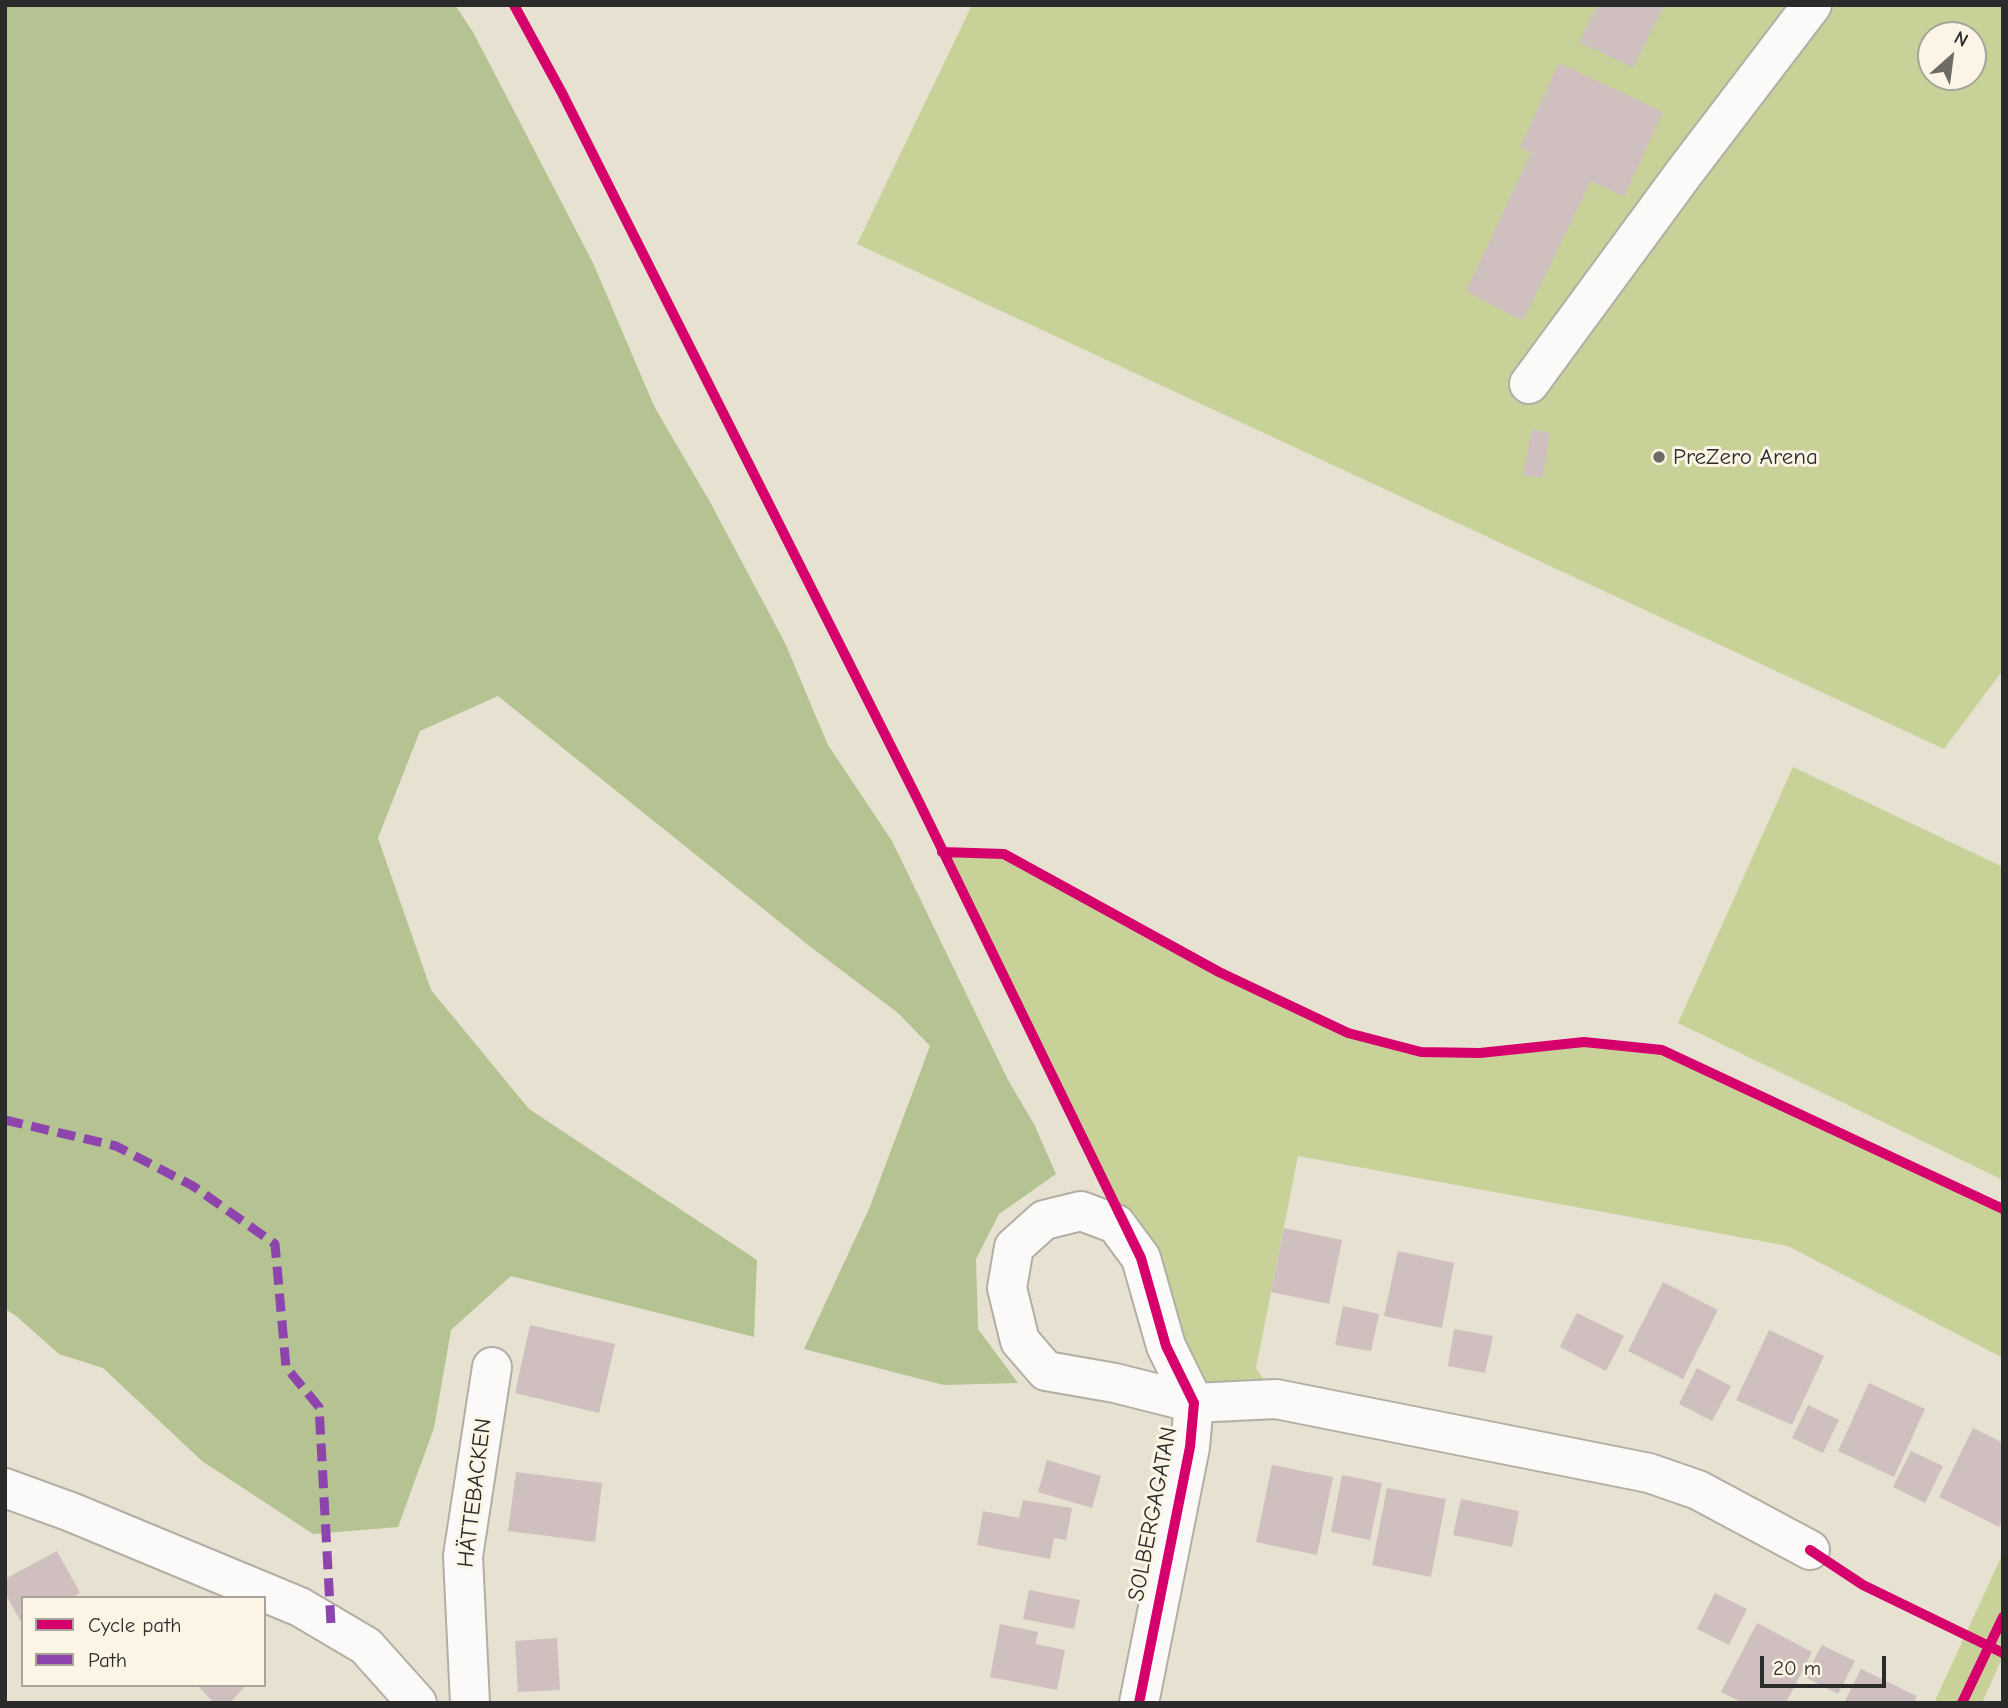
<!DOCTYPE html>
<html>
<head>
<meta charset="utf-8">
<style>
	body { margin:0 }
	#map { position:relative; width:2008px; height:1708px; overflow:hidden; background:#e6e1d1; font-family:"Comic Neue",sans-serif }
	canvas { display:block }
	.frame { position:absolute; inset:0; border:7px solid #2b2b2b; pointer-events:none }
	.legend { position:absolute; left:21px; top:1596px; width:245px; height:91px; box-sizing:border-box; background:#fcf5e5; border:2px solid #a8a49b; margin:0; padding:9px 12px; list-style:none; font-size:21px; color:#2b2b2b }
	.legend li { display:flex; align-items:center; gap:14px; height:35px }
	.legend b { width:35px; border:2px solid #a8a49b }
	.north { position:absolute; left:1917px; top:21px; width:70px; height:70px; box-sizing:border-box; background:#fcf5e5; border:2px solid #a8a49b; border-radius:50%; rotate:28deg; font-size:19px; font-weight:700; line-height:28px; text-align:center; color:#2b2b2b }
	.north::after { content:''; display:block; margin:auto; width:24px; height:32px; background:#6c6b65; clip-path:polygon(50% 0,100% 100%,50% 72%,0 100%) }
	.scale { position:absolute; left:1760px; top:1656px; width:126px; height:32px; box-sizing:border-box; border:4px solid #2b2b2b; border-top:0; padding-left:9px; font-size:21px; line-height:24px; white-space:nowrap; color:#2b2b2b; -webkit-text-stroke:5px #fcf5e5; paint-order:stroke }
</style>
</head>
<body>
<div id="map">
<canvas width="2008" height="1708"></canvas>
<div class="frame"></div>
<ul class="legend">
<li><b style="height:9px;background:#d6006c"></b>Cycle path</li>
<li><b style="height:9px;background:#8e44ad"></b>Path</li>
</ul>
<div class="north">N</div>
<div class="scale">20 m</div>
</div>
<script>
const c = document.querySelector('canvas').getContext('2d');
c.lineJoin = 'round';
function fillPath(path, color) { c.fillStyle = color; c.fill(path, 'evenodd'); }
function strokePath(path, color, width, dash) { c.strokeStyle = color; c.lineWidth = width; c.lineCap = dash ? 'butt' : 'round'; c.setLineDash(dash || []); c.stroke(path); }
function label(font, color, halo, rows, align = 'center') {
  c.font = font + ' "Comic Neue",sans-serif'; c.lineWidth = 6; c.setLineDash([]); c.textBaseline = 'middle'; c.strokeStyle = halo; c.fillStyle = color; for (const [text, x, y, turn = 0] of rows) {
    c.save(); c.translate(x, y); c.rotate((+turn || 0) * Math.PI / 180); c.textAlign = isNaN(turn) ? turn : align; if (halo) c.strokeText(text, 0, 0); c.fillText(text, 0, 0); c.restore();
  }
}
const green = new Path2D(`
	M 972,5 L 2003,5 L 2003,670 L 1944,749 L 857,244 ZM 1931,35 L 1973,35 L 1973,77 L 1931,77 Z
	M 1793,767 L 2003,867 L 2003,1180 L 1678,1023 Z
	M 942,852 L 1004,854 L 1219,972 L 1348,1033 L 1421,1052 L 1480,1053 L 1584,1042 L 1662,1050 L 2003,1209 L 2003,1358 L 1788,1246 L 1298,1156 L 1256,1368 L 1276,1399 L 1194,1403 L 1141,1258 Z
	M 2003,1553 L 2003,1656 L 1982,1703 L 1934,1703 Z`);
const forest = new Path2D(`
	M 5,5 L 455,5 L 473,32 L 593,263 L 654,406 L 710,502 L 785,643 L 828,745 L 892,841 L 1008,1080 L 1035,1126 L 1056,1174 L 999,1214 L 976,1259 L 978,1329 L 1018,1383 L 944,1385 L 804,1349 L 869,1209 L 930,1046 L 898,1013 L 812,948 L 498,696 L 420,731 L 378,838 L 431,990 L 529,1109 L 757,1260 L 754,1337 L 511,1276 L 451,1330 L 434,1428 L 398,1527 L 313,1534 L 202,1461 L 103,1368 L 59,1354 L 15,1315 L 5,1309 Z`);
const building = new Path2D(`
	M 1597,5 L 1665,5 L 1633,68 L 1579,42 Z
	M 1559,63 L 1663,112 L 1624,197 L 1591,181 L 1523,321 L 1466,291 L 1531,153 L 1520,147 Z
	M 1532,429 L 1550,433 L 1543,478 L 1523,475 Z
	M 1284,1228 L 1342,1240 L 1329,1304 L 1271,1292 Z
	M 1398,1251 L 1454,1263 L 1442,1328 L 1384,1316 Z
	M 1663,1282 L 1718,1310 L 1683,1379 L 1628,1351 Z
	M 1343,1306 L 1379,1314 L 1371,1351 L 1335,1345 Z
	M 1577,1313 L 1624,1336 L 1606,1371 L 1560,1347 Z
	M 530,1325 L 615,1344 L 599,1413 L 515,1393 Z
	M 1454,1329 L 1493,1336 L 1485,1373 L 1448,1366 Z
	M 1769,1330 L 1824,1356 L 1792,1425 L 1736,1400 Z
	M 1697,1368 L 1731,1386 L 1712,1421 L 1679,1404 Z
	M 1869,1383 L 1925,1409 L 1894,1477 L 1838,1451 Z
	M 1808,1405 L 1839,1420 L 1823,1453 L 1792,1438 Z
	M 1973,1428 L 2003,1443 L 2003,1519 L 1999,1527 L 1939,1497 Z
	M 1911,1451 L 1943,1466 L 1925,1503 L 1893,1487 Z
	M 1047,1460 L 1101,1476 L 1092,1508 L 1038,1492 Z
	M 1272,1465 L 1333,1477 L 1317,1555 L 1256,1542 Z
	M 516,1472 L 602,1483 L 595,1542 L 508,1531 Z
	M 1342,1475 L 1382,1483 L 1370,1540 L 1331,1532 Z
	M 1387,1488 L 1446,1499 L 1431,1577 L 1372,1565 Z
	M 1461,1499 L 1519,1511 L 1512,1547 L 1453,1535 Z
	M 1023,1500 L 1072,1508 L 1066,1540 L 1054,1538 L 1050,1559 L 977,1545 L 983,1511 L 1019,1518 Z
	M 57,1551 L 80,1593 L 71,1598 L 23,1598 L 23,1620 L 21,1622 L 5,1593 L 5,1579 Z
	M 1029,1590 L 1080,1600 L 1074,1629 L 1023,1619 Z
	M 1715,1593 L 1747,1609 L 1729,1645 L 1697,1629 Z
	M 1757,1623 L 1812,1652 L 1786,1703 L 1743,1703 L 1721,1692 Z
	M 1000,1624 L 1038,1632 L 1035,1644 L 1065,1650 L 1057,1690 L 990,1677 Z
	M 557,1638 L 560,1690 L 518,1692 L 515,1641 Z
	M 1822,1645 L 1855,1661 L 1838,1694 L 1805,1677 Z
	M 1861,1669 L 1917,1696 L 1914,1703 L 1844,1703 Z
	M 197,1685 L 246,1685 L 230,1703 L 214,1703 Z`);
const minor = new Path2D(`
	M 1529,384 L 1684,173 L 1812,5
	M 5,1488 L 71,1512 L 300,1607 L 366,1646 L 417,1703
	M 470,1703 L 463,1556 L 492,1367
	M 1139,1703 L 1190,1447 L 1194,1403 L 1166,1346 L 1141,1258 L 1116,1224 L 1081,1211 L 1044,1220 L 1014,1247 L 1007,1288 L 1020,1341 L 1046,1371 L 1115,1383 L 1194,1403 L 1276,1399 L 1649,1473 L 1698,1490 L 1810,1550`);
const quiet = new Path2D(`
	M 5,1120 L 116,1146 L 193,1186 L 275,1244 L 286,1367 L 319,1407 L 331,1624`);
const cycleway = new Path2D(`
	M 514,5 L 562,93 L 918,800 L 1141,1258 L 1166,1346 L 1194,1403 L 1190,1447 L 1139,1703
	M 942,852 L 1004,854 L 1219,972 L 1348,1033 L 1421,1052 L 1480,1053 L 1584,1042 L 1662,1050 L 2003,1209
	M 1810,1550 L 1863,1585 L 2003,1653
	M 1962,1703 L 2003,1617`);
const markers = [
	[1659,457,7,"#6c6b65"]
];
const poiNames = [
	["PreZero Arena",1673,457]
];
const streetNames = [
	["HÄTTEBACKEN",475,1493,-83],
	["SOLBERGAGATAN",1153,1514,-79]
];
fillPath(green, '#c8d298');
fillPath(forest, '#b4c391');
fillPath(building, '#cfc0bf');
strokePath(minor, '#b2aea4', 42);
strokePath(minor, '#fbfaf8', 38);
strokePath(quiet, '#8e44ad', 9, [18, 9]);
strokePath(cycleway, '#d6006c', 10);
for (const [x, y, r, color] of markers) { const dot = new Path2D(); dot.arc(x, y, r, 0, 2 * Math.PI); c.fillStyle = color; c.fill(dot); strokePath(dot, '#fcf5e5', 2.5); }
label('23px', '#2b2b2b', '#fcf5e5', poiNames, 'left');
label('23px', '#2b2b2b', '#fcf5e5', streetNames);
</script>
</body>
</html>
